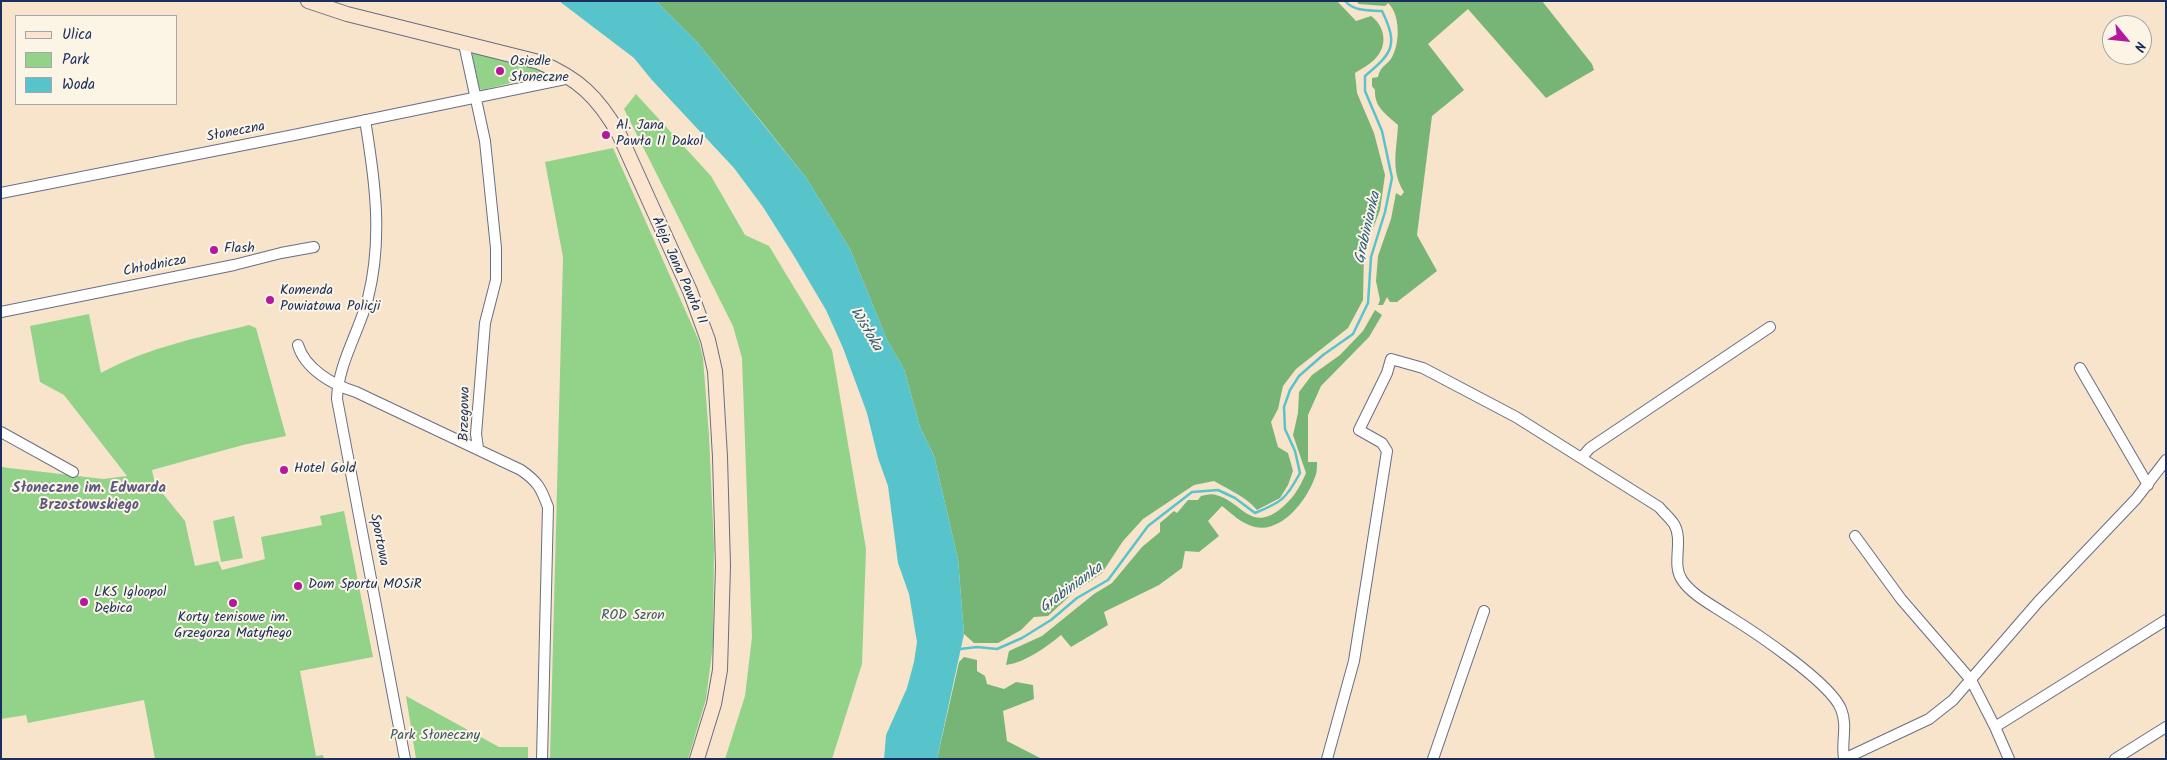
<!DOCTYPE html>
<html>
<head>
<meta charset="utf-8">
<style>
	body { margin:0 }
	#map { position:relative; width:2167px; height:760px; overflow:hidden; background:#f7e4cb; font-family:Kalam,sans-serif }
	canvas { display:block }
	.frame { position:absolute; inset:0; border:2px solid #1b2f5e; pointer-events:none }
	.legend { position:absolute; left:15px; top:15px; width:162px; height:90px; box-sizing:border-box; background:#fcf5e5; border:1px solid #a2a6af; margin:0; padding:6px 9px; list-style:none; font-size:15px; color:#1b2f5e }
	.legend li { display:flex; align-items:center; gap:10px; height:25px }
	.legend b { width:25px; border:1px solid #a2a6af }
	.north { position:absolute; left:2102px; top:15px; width:50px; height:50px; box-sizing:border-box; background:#fcf5e5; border:1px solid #a2a6af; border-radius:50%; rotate:118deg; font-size:14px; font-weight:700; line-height:20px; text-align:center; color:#1b2f5e }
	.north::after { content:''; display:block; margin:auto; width:18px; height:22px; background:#b5179e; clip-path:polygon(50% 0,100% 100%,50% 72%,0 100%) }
</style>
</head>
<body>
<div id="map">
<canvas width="2167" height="760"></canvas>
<div class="frame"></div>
<ul class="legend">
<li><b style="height:6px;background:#fbe5cf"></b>Ulica</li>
<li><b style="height:14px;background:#93d389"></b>Park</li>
<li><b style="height:14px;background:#57c4cc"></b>Woda</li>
</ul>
<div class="north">N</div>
</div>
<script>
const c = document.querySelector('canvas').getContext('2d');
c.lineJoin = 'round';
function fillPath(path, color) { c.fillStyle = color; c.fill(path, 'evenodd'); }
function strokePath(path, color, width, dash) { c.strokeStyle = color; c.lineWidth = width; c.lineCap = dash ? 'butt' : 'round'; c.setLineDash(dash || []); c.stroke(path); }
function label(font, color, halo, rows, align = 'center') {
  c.font = font + ' Kalam,sans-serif'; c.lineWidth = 4; c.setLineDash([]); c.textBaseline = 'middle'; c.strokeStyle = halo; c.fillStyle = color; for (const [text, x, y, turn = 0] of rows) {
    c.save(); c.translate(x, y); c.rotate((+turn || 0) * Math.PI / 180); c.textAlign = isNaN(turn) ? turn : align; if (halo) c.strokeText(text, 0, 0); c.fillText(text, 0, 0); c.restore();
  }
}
const green = new Path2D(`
	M 472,52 L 531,66 L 547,74 L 482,90 L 478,88 Z
	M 636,94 L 711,176 L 745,235 L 769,246 L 832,350 L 866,549 L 862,664 L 832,759 L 725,759 L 745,696 L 752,637 L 742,358 L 733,326 L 624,109 Z
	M 613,148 L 699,341 L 703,358 L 709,436 L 714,547 L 713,645 L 706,699 L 688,759 L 550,759 L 563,257 L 545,162 Z
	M 89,314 L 101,373 C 149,347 197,338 249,325 L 256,328 L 286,436 L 243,445 L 152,470 L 155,484 L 185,521 L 195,566 L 218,561 L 222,570 L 265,559 L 261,537 L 322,525 L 320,516 L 344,511 L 373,657 L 300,671 L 316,756 L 323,755 L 324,759 L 155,759 L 144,700 L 28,723 L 26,715 L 1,719 L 1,467 L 103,479 L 127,476 L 64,395 L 40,382 L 30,326 Z
	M 234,516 L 243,558 L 221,562 L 213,521 Z
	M 406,696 L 499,747 L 528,747 L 528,759 L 416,759 Z`);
const forest = new Path2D(`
	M 656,1 L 1337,1 L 1356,21 L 1371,16 C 1385,26 1389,46 1374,60 C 1369,65 1361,69 1355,73 L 1357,93 L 1374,133 L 1385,175 L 1380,210 L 1364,252 L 1363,300 L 1348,328 L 1296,369 L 1283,386 L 1278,409 L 1271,422 L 1278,447 L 1288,453 L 1293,471 L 1288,485 L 1280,498 L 1257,510 C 1245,496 1229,490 1214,481 L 1194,485 L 1143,519 L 1123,541 L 1102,573 L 1073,593 L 1048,616 L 1034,617 L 1021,630 L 998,643 L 974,643 L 964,634 L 958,559 L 934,456 L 920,427 L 904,369 L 887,340 L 850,249 L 807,179 L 765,126 L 697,42 Z
	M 1356,1 L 1542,1 L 1592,64 L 1594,70 L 1546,98 L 1468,9 L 1428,44 L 1464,90 L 1432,116 L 1417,235 L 1437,271 L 1397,302 L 1390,302 L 1387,297 L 1383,305 L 1378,305 L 1380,300 L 1376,281 L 1378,256 L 1391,219 L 1396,193 L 1401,196 L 1404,192 C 1390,170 1397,149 1398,125 C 1386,114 1374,107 1375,90 L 1372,86 L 1372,78 L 1378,77 C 1381,64 1389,65 1393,55 C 1400,41 1400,14 1388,3 L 1385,6 L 1359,4 Z
	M 1375,310 L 1382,315 L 1369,337 L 1321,386 L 1308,415 L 1308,462 L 1317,462 C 1317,467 1317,473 1315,477 C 1307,500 1282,533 1255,527 C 1242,524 1232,514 1222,506 L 1208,521 L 1219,536 L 1199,552 L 1185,551 L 1182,568 L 1159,585 L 1104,612 L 1108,625 L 1071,647 L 1061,635 C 1045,648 1026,662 1006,665 L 1009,651 L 1042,636 L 1094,594 L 1112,583 L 1142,547 L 1160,532 L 1160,523 L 1174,511 L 1177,513 L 1188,500 L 1198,500 L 1201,496 C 1205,495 1212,493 1216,495 C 1241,501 1250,532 1279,510 C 1293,499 1299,489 1306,473 L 1293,435 L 1298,413 L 1299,392 L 1312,375 L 1340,355 L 1363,331 Z
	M 964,657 L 977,660 L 977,671 L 985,676 L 987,684 L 1004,689 L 1016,682 L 1033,685 L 1034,699 L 1003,711 L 1007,741 L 1042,759 L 937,759 L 959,662 Z`);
const water = new Path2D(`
	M 559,1 L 656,1 L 697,42 L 807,179 L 850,249 L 887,340 L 904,369 L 920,427 L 934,456 L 958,559 L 964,634 L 937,759 L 884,759 L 886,735 L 907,688 L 914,662 L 917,642 L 909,594 L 898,563 L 888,486 L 878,458 L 867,413 L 843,348 L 826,310 L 794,256 L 763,207 L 734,168 L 651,79 L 634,58 Z`);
const stream = new Path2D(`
	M 960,649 L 977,647 L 997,649 L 1022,638 L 1051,620 L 1077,598 L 1108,580 L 1148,526 L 1192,492 L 1218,490 L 1235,498 L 1255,513 C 1282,502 1286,499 1300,473 L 1295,451 L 1285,429 L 1284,407 L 1290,390 L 1299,376 L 1323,355 L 1353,334 L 1368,303 L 1371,257 L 1385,212 L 1392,178 L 1382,131 L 1365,91 L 1365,76 C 1392,53 1399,46 1382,11 C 1368,10 1355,12 1345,1`);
const street = new Path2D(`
	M 464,44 L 485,141 L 496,248 L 496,280 L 485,323 L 476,434 L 478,448
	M 365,120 C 375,180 383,239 368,298 C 359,332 338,364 337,399 L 405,759
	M 1,193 L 294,135 L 570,78
	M 1,312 L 234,265 L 281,253 L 314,247
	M 298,345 C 305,369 333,385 356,392 L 521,470 C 538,482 541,488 548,507 L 542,759
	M 2080,368 L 2148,485
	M 1,432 L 73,472
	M 1582,457 L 1590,448 L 1770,327
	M 1855,536 L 1901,599 L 1971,680 L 1995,727 L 2009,759
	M 1995,727 L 2166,620
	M 1327,759 L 1354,661 L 1387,451 L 1382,443 L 1359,430 L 1387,373 L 1391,359 L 1423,368 L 1516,417 L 1659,507 C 1663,512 1670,518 1674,524 C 1684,541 1671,564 1682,580 C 1692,595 1712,605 1727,615 C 1753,631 1830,682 1841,709 C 1848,726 1841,742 1844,758
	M 1433,759 L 1484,611
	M 1844,759 L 1929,719 L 1953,700 L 2038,602 L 2136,499 L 2166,460
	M 2115,759 L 2166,727`);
const secondary = new Path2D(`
	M 308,1 L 347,14 L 539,62 C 578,78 598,97 619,134 L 690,291 L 708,340 L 715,371 L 720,457 L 723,566 L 720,670 L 714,704 L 697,759`);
const markers = [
	[500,71,5,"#b5179e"],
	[606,135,5,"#b5179e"],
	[214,250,5,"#b5179e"],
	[270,300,5,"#b5179e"],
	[284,470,5,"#b5179e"],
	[298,586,5,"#b5179e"],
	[84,602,5,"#b5179e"],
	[233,603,5,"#b5179e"]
];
const poiNames = [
	["Osiedle",510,63],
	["Słoneczne",510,79],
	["Al. Jana",616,127],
	["Pawła II Dakol",616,143],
	["Flash",224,250],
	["Komenda",280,292],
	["Powiatowa Policji",280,308],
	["Hotel Gold",294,470],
	["Dom Sportu MOSiR",308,586],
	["LKS Igloopol",94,594],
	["Dębica",94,610],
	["Korty tenisowe im.",233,619,"center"],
	["Grzegorza Matyfiego",233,635,"center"]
];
const streetNames = [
	["Słoneczna",236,133,-11],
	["Chłodnicza",155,267,-11],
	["Aleja Jana Pawła II",678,271,66],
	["Brzegowa",466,414,-89],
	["Sportowa",378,540,79]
];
const parkNames = [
	["ROD Szron",633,617],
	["Park Słoneczny",435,737]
];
const waterNames = [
	["Grabinianka",1369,228,-77],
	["Wisłoka",865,330,59],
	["Grabinianka",1072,589,-36]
];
const neighbourhoodNames = [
	["Słoneczne im. Edwarda",89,489],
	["Brzostowskiego",89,506]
];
fillPath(green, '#93d389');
fillPath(forest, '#76b575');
fillPath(water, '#57c4cc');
strokePath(stream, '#57c4cc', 2.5);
strokePath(street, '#686e84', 12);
strokePath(secondary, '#686e84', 16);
strokePath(street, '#fff', 10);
strokePath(secondary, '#fbe5cf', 14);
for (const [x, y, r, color] of markers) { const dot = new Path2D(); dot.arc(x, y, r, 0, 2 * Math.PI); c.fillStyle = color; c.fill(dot); strokePath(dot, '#fcf5e5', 2); }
label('14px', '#1b2f5e', '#fcf5e5', poiNames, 'left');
label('14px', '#1b2f5e', '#fcf5e5', streetNames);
label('14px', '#395869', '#fcf5e5', parkNames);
label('italic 15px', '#2d5c7f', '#fcf5e5', waterNames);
label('bold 15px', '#5b5882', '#fcf5e5', neighbourhoodNames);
</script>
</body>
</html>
